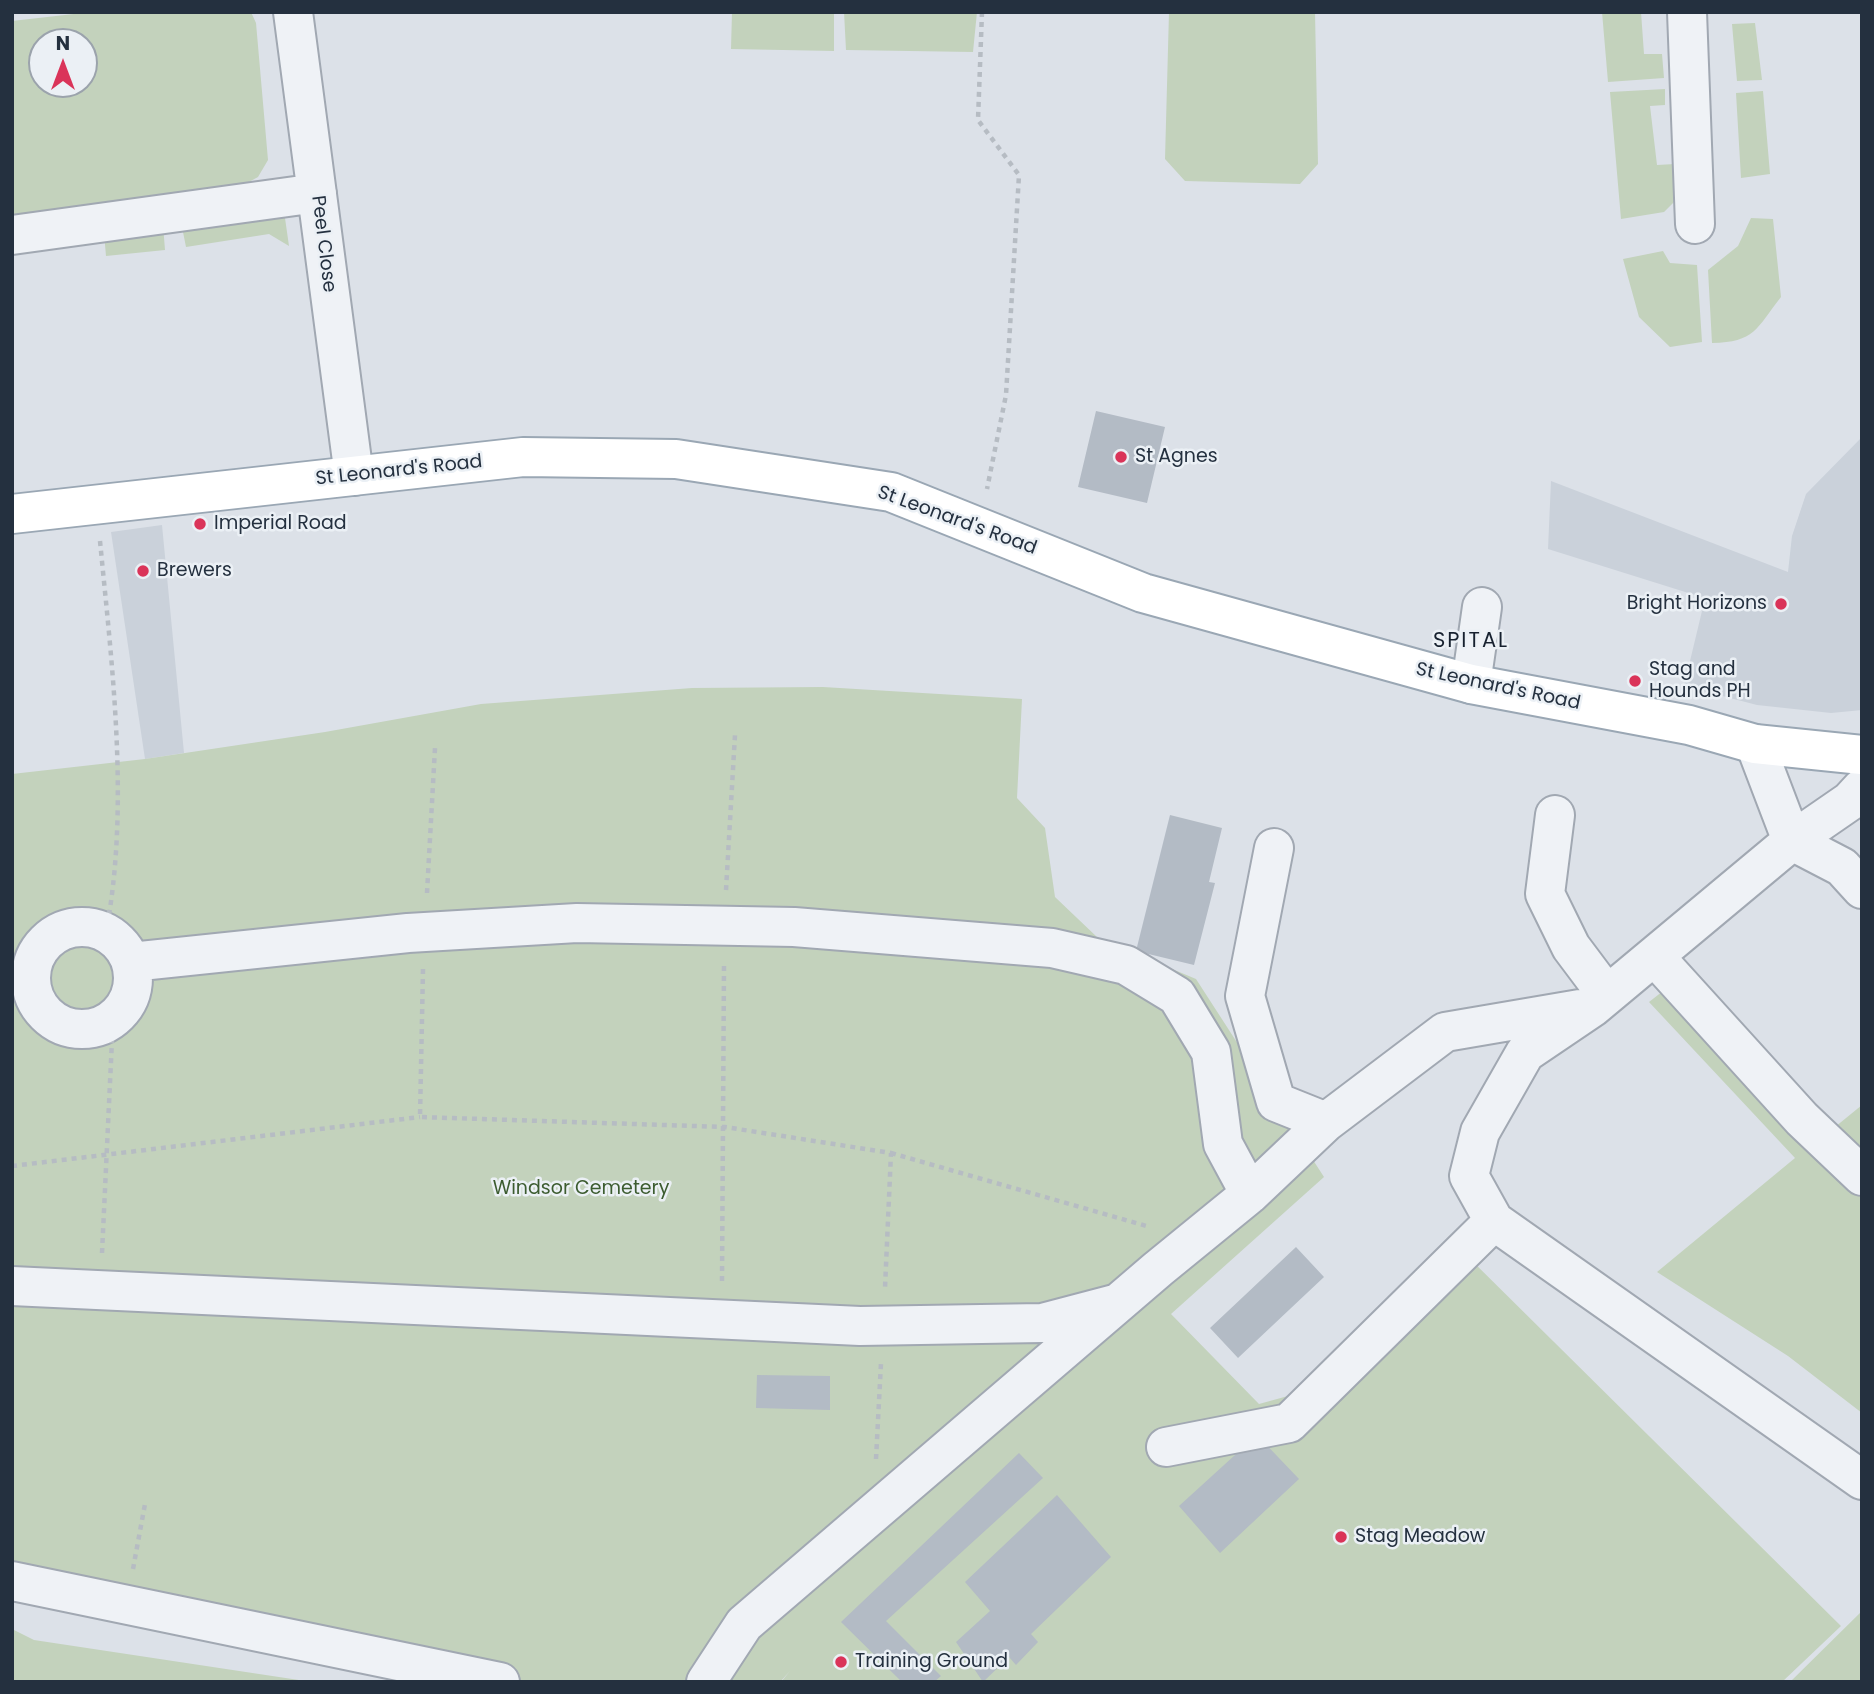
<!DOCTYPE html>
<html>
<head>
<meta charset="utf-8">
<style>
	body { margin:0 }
	#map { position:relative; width:1874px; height:1694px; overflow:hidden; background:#dce1e8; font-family:Poppins,sans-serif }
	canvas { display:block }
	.frame { position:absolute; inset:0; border:14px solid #24303f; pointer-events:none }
	.north { position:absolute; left:28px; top:28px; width:70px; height:70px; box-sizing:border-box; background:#ebf0f5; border:2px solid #9ba3ac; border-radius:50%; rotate:0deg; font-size:19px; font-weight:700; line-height:28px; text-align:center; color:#24303f }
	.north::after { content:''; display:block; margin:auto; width:24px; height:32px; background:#da3459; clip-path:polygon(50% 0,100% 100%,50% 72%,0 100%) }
</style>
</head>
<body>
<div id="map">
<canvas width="1874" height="1694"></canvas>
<div class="frame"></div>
<div class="north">N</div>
</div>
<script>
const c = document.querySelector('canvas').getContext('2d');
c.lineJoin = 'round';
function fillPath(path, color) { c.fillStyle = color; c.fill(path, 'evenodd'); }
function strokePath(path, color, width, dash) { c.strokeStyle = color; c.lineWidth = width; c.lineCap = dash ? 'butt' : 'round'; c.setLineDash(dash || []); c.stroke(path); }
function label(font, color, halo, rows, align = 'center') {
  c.font = font + ' Poppins,sans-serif'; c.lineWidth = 5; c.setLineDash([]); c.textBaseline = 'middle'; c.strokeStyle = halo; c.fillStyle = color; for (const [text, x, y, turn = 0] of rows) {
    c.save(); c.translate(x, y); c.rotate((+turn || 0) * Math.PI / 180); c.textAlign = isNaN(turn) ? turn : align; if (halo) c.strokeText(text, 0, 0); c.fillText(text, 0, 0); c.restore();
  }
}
const built = new Path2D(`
	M 1862,437 L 1862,710 L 1831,713 L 1757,705 L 1684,686 L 1702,611 L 1698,596 L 1548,549 L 1551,481 L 1788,572 L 1792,536 L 1806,494 Z
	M 162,525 L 184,753 L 145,759 L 111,532 Z`);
const green = new Path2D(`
	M 91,12 L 251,12 L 256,23 L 268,160 L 258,177 L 247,183 L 12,217 L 12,21 ZM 42,42 L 84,42 L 84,84 L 42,84 Z
	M 732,12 L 834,12 L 834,51 L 731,49 Z
	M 844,12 L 977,12 L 973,52 L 846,50 Z
	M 1169,12 L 1315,12 L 1318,164 L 1300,184 L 1185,181 L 1165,159 Z
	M 1602,12 L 1641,12 L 1644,54 L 1662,54 L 1664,78 L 1608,82 Z
	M 1755,23 L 1762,80 L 1737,81 L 1732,24 Z
	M 1665,89 L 1665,105 L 1650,106 L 1657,165 L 1675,164 L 1679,197 L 1664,212 L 1621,219 L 1610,92 Z
	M 1763,91 L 1770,174 L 1741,178 L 1736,93 Z
	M 267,213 L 285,218 L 289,246 L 269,234 L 186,247 L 181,222 Z
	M 1751,218 L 1773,219 L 1781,297 C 1756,329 1755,342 1712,343 L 1708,270 L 1738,246 Z
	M 163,225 L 165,250 L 106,256 L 104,233 Z
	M 1663,251 L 1670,263 L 1697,265 L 1702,342 L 1670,347 L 1639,317 L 1623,259 Z
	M 823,687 L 1022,699 L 1017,798 L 1045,828 L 1055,897 L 1098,938 L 1196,979 L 1324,1177 L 1171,1314 L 1259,1404 L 1306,1391 L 1457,1246 L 1841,1626 L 1782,1682 L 781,1682 L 790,1671 L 780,1682 L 526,1682 L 12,1577 L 12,774 L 145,759 L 325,732 L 481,704 L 692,688 Z
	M 1690,970 L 1835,1127 L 1862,1105 L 1862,1413 L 1788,1356 L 1657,1272 L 1795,1158 L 1649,1002 Z
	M 1862,1611 L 1862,1682 L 1790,1682 Z
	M 12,1629 L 34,1640 L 312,1682 L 12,1682 Z`);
const building = new Path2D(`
	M 1096,411 L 1165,427 L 1147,503 L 1078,487 Z
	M 1170,815 L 1222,828 L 1209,882 L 1215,883 L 1194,965 L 1136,951 Z
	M 1296,1247 L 1324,1277 L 1238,1358 L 1210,1328 Z
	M 757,1375 L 830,1376 L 830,1410 L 756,1408 Z
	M 1257,1435 L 1299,1479 L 1220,1553 L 1179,1506 Z
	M 1019,1453 L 1043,1478 L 886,1621 L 941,1676 L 934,1682 L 902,1682 L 841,1622 Z
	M 1057,1495 L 1111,1557 L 1031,1634 L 1038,1642 L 1016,1665 L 1009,1657 L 983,1682 L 956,1642 L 990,1611 L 965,1582 Z`);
const path = new Path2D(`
	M 982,12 L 978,120 L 1019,175 L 1006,395 L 987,489
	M 100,541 C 112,666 130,807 106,932
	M 726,890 L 735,735
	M 427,893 L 435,748
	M 423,969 L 420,1117 L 725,1127 L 891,1153 L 885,1288
	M 891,1153 L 1150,1227
	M 12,1166 L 420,1117
	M 102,1253 L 113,1019
	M 722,1281 L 724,965
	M 876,1459 L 881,1363
	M 133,1569 L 145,1504`);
const minor = new Path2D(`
	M 293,12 L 354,476
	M 1687,12 L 1695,224
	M 12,235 L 317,193
	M 1471,684 L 1482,607
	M 1755,744 L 1792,841 L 1593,1007 L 1525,1053 L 1480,1132 L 1469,1176 L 1494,1221 L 1862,1480
	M 1862,788 L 1850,801 L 1792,841 L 1842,867 L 1862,889
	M 1555,815 L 1545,894 L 1571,947 L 1607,995
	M 1274,848 L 1245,996 L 1276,1102 L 1326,1122 L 1445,1032 L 1580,1009
	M31 978a51 51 0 1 1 102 0a51 51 0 1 1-102 0Z
	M 1655,957 L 1802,1119 L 1862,1176
	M 131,962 L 408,933 L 577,923 L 794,927 L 1052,948 L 1126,965 L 1177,996 L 1211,1052 L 1223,1144 L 1250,1194
	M 12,1286 L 860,1326 L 1042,1323 L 1118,1303
	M 1166,1447 L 1289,1423 L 1494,1221
	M 12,1581 L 500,1682
	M 706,1682 L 744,1624 L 1158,1269 L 1250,1194 L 1326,1122`);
const major = new Path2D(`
	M 12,514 L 523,457 L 676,459 L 891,492 L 1143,593 L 1471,684 L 1689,725 L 1755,744 L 1862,755`);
const markers = [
	[1121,457,7,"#da3459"],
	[200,524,7,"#da3459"],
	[143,571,7,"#da3459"],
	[1781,604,7,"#da3459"],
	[1635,681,7,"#da3459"],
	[1341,1537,7,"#da3459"],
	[841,1662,7,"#da3459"]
];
const streetNames = [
	["Peel Close",323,244,83],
	["St Leonard's Road",399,471,-6],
	["St Leonard's Road",957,521,20],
	["St Leonard's Road",1498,687,12]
];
const poiNames = [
	["St Agnes",1135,457],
	["Imperial Road",214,524],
	["Brewers",157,571],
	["Bright Horizons",1767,604,"right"],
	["Stag and",1649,670],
	["Hounds PH",1649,692],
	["Stag Meadow",1355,1537],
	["Training Ground",855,1662]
];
const parkNames = [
	["Windsor Cemetery",581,1189]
];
const neighbourhoodNames = [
	["SPITAL",1471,642]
];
fillPath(built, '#cad1da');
fillPath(green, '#c3d2bc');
fillPath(building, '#b3bbc5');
strokePath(minor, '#a1a8b2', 42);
strokePath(major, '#9aa7b4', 42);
strokePath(path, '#b6bcc3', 4.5, [5, 5]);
strokePath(minor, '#eff2f6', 38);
strokePath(major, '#fff', 38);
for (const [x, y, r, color] of markers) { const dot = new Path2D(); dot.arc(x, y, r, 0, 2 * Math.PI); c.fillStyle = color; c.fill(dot); strokePath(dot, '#ebf0f5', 2.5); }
label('19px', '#24303f', '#ebf0f5', streetNames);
label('19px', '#24303f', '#ebf0f5', poiNames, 'left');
label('19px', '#3c5c30', '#ebf0f5', parkNames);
c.letterSpacing = '2px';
label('21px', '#17212f', '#ebf0f5', neighbourhoodNames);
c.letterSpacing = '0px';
</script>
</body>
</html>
